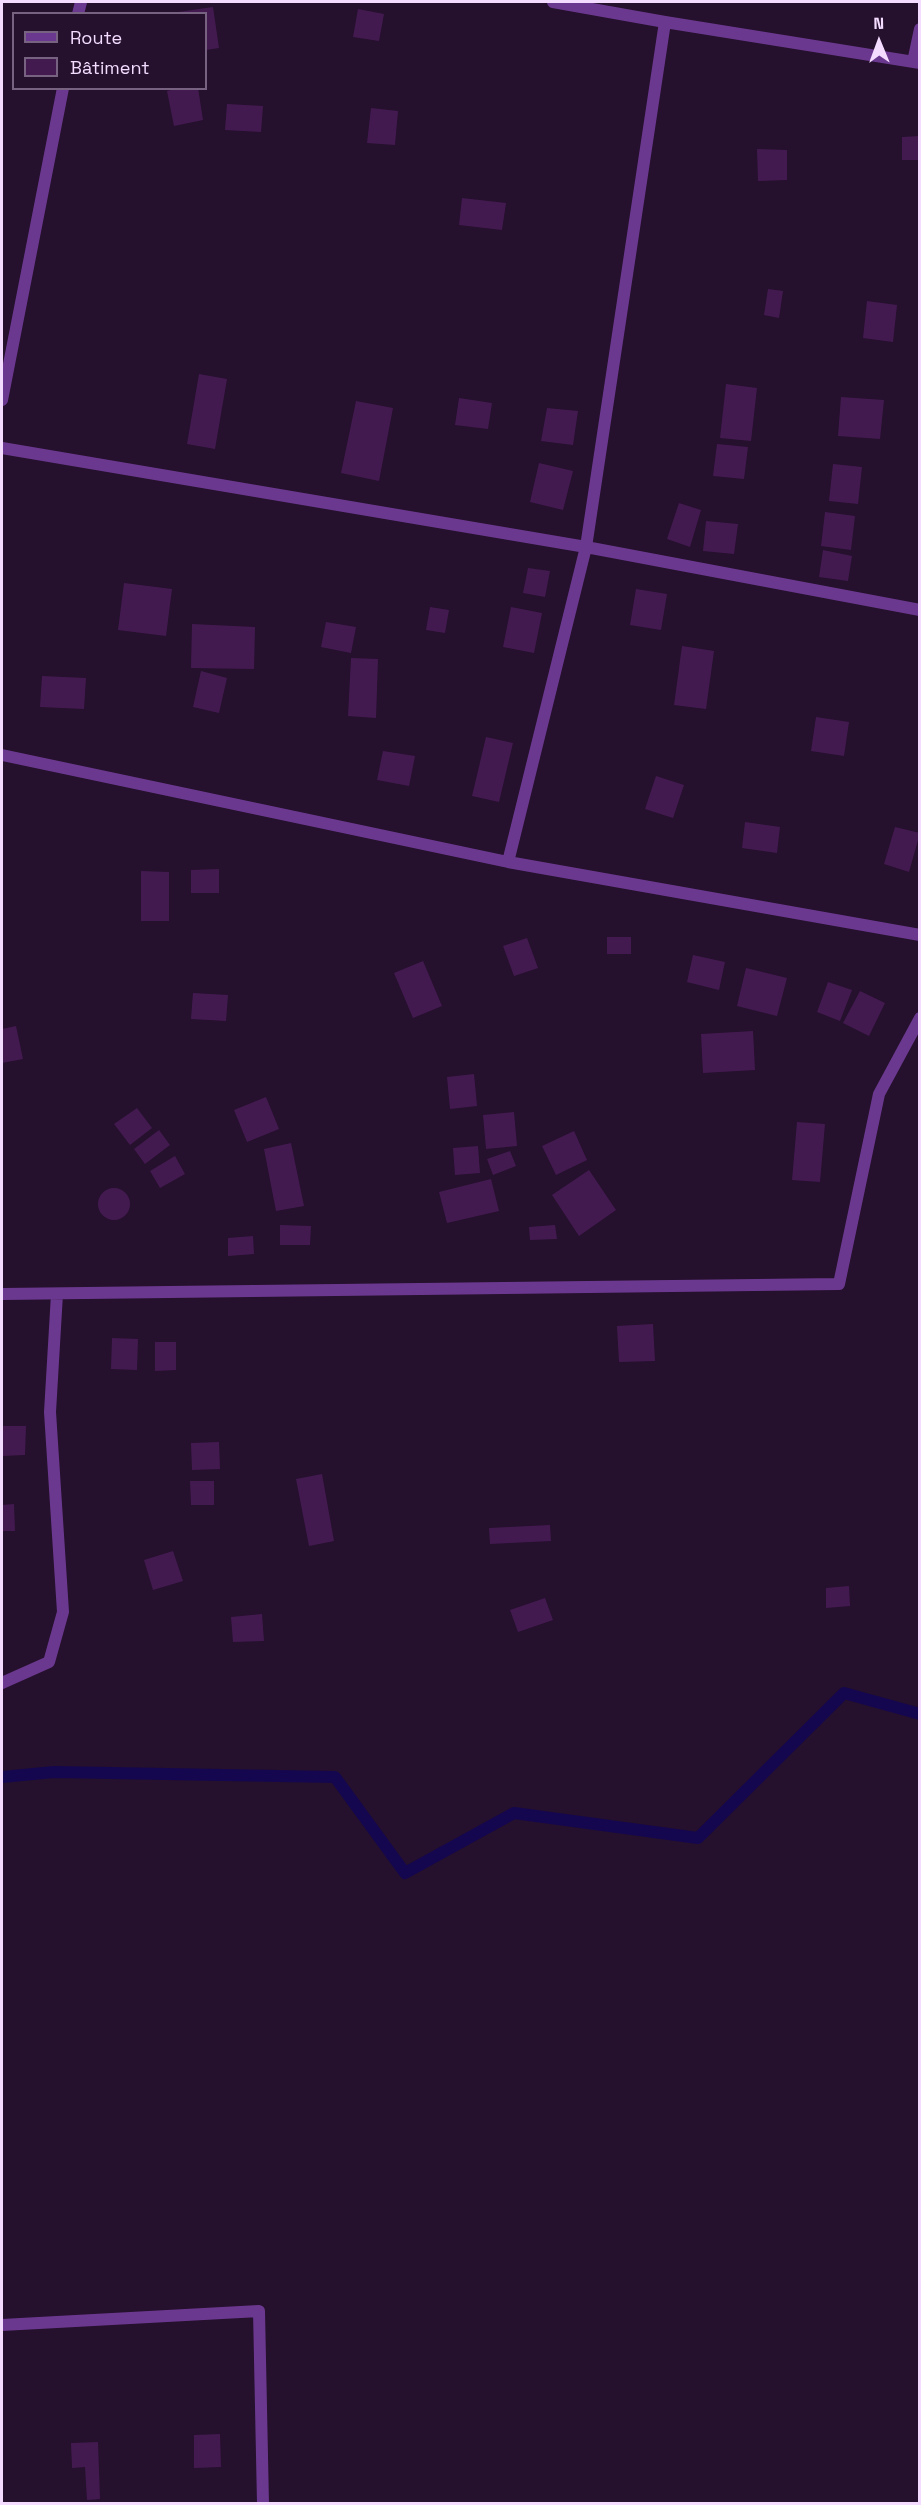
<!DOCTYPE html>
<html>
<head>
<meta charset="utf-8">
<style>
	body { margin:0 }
	#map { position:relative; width:921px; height:2505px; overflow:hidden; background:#25102d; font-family:"Space Grotesk",sans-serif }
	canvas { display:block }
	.frame { position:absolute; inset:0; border:3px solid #f3dcff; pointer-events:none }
	.legend { position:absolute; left:12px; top:12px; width:195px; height:78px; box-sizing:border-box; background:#25102d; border:2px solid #776281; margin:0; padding:8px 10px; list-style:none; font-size:18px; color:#f3dcff }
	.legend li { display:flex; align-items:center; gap:12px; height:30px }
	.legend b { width:30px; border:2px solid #776281 }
	.north { position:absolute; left:849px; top:12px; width:60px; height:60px; -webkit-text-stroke:4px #25102d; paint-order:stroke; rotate:359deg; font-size:16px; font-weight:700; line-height:24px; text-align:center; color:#f3dcff }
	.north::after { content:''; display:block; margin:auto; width:21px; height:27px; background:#f3dcff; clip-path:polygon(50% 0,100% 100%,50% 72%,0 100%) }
</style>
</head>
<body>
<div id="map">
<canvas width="921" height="2505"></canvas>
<div class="frame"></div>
<ul class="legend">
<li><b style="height:8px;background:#6b388f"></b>Route</li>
<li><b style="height:16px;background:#431a50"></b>Bâtiment</li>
</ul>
<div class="north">N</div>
</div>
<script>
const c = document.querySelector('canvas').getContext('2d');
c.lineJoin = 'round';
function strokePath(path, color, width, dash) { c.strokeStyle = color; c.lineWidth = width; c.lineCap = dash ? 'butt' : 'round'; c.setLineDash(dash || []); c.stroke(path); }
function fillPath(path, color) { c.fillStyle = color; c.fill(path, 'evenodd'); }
const stream = new Path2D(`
	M 2,1777 L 54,1772 L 335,1777 L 405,1873 L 514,1813 L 698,1838 L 844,1693 L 920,1714`);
const building = new Path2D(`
	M 213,7 L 219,48 L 206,50 L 206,14 L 178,12 Z
	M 358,9 L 384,14 L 379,41 L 353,37 Z
	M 179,88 L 198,88 L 203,120 L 174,126 L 167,91 Z
	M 227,104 L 263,106 L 261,132 L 225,130 Z
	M 371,108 L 398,111 L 395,145 L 367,143 Z
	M 920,136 L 920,160 L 902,160 L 902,137 Z
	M 757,149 L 787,150 L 787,180 L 758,181 Z
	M 462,198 L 506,203 L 502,230 L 459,225 Z
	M 768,289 L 783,291 L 779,318 L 764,315 Z
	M 867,301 L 897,305 L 893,342 L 863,338 Z
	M 199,374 L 227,379 L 215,449 L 187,444 Z
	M 726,384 L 757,388 L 751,441 L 720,438 Z
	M 841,397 L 884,400 L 880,439 L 838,436 Z
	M 459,398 L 492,403 L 488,429 L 455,425 Z
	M 356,401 L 393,408 L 379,481 L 341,473 Z
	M 547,408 L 578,411 L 573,445 L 541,441 Z
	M 717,444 L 748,447 L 744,479 L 713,476 Z
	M 539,463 L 573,471 L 563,510 L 530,502 Z
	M 833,464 L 862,467 L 858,504 L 829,501 Z
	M 679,503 L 701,510 L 690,547 L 667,539 Z
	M 825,512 L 855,516 L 851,550 L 821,546 Z
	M 706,521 L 738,524 L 734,554 L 703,551 Z
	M 823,550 L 852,556 L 848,581 L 819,577 Z
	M 528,568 L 550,571 L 545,597 L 523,593 Z
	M 124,583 L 172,589 L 166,636 L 118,630 Z
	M 636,589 L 667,594 L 661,630 L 630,625 Z
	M 430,607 L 449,610 L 445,633 L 426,630 Z
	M 511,607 L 542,613 L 534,653 L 503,647 Z
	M 326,622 L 356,627 L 351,653 L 321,647 Z
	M 192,624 L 255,627 L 254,669 L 191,668 Z
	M 682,646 L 714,651 L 706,709 L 674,705 Z
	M 351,658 L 378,659 L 376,718 L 348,716 Z
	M 201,671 L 227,678 L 219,713 L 193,707 Z
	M 42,676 L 86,678 L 84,709 L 40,707 Z
	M 816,717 L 849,722 L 844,756 L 811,751 Z
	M 486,737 L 513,743 L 499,802 L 472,796 Z
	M 383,751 L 415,756 L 409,786 L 377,780 Z
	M 656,776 L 684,785 L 673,818 L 645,809 Z
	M 745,822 L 780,827 L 777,853 L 742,848 Z
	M 895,827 L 920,833 L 909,872 L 884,864 Z
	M 219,869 L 219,893 L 191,893 L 191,870 Z
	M 141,871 L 169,872 L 169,921 L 141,921 Z
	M 607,937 L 631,937 L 631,954 L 607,954 Z
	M 527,938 L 538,968 L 514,976 L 503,946 Z
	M 693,955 L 725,962 L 719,990 L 687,982 Z
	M 423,961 L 442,1006 L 413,1018 L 394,973 Z
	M 746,968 L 787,978 L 777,1016 L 737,1006 Z
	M 828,982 L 852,990 L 840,1021 L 817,1012 Z
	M 860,991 L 885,1003 L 869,1036 L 843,1023 Z
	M 193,993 L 228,995 L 226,1021 L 191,1019 Z
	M 16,1026 L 23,1059 L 2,1063 L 2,1029 Z
	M 753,1031 L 755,1070 L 703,1073 L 701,1034 Z
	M 474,1074 L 477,1106 L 450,1109 L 447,1077 Z
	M 266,1097 L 279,1129 L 247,1142 L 234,1110 Z
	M 137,1108 L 152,1128 L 130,1145 L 114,1124 Z
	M 514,1112 L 517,1146 L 486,1149 L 483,1115 Z
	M 797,1122 L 825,1124 L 820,1182 L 792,1180 Z
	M 159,1130 L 170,1145 L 145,1164 L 134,1149 Z
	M 574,1131 L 587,1160 L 556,1175 L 542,1146 Z
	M 291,1143 L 304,1206 L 276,1211 L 264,1149 Z
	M 478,1146 L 480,1173 L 455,1175 L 453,1148 Z
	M 510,1151 L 516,1166 L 493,1175 L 487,1159 Z
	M 175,1156 L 185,1174 L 160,1188 L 150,1171 Z
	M 589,1170 L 616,1210 L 579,1236 L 552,1195 Z
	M 491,1179 L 499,1211 L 447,1223 L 439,1192 Z
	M98 1204a16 16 0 1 1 32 0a16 16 0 1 1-32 0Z
	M 280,1225 L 311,1226 L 310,1245 L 280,1245 Z
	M 555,1225 L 557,1239 L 530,1240 L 529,1227 Z
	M 253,1236 L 254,1254 L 228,1256 L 228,1238 Z
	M 653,1324 L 655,1361 L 619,1362 L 617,1326 Z
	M 112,1338 L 138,1339 L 137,1370 L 111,1369 Z
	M 155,1342 L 176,1342 L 176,1370 L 155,1371 Z
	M 2,1426 L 26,1426 L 25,1455 L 2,1456 Z
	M 219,1442 L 220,1469 L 192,1470 L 191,1443 Z
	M 322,1474 L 334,1541 L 309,1546 L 296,1479 Z
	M 190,1481 L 214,1481 L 214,1505 L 191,1505 Z
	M 14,1504 L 15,1531 L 2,1531 L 2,1505 Z
	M 550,1525 L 551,1541 L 490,1544 L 489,1528 Z
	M 173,1551 L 183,1581 L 153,1590 L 144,1560 Z
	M 849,1586 L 850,1606 L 826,1608 L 826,1588 Z
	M 545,1598 L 553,1620 L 518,1632 L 510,1610 Z
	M 262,1614 L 264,1641 L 233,1642 L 231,1617 Z
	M 220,2434 L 221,2467 L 194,2468 L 194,2435 Z
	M 98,2442 L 100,2499 L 87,2500 L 85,2467 L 72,2468 L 71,2443 Z`);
const street = new Path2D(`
	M 553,2 L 665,22 L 920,63
	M 78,14 L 81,2
	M 913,62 L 920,29
	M 2,400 L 63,88
	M 2,448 L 586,547 L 920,610
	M 2,755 L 508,862 L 920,935
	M 508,862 L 586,547 L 665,22
	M 2,1294 L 839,1284 L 879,1094 L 920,1018
	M 2,1683 L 49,1662 L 63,1612 L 50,1412 L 57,1294
	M 2,2325 L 259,2311 L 263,2504`);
strokePath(stream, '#15074f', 12);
fillPath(building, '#431a50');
strokePath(street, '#6b388f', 12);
</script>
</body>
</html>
